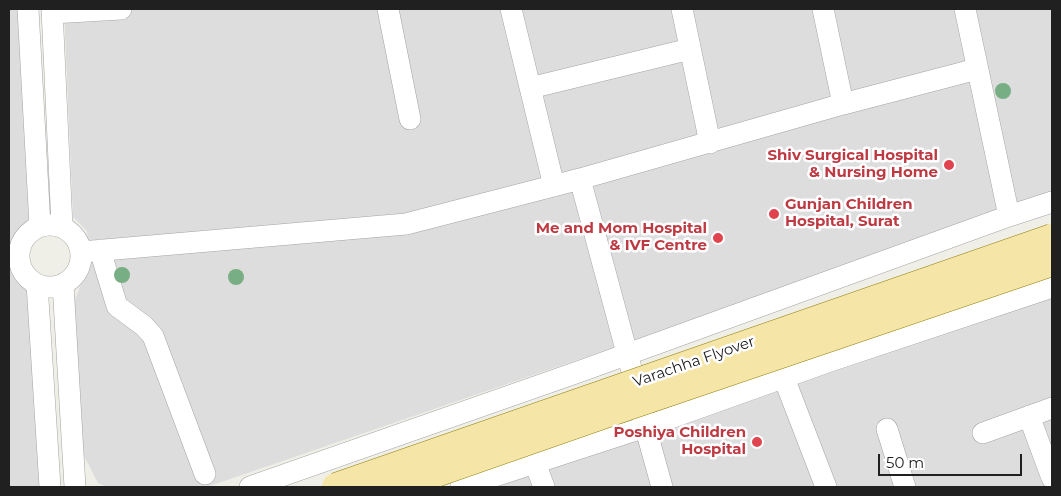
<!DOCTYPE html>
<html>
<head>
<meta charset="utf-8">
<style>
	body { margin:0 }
	#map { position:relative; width:1061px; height:496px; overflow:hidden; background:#f0efe7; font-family:Montserrat,sans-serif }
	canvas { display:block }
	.frame { position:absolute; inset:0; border:10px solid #202020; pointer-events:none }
	.scale { position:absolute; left:878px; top:454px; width:144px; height:22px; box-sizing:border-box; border:2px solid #202020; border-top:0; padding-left:6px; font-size:15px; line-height:18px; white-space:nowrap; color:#202020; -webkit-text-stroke:4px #fff; paint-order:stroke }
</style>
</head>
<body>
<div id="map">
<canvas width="1061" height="496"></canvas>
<div class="frame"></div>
<div class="scale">50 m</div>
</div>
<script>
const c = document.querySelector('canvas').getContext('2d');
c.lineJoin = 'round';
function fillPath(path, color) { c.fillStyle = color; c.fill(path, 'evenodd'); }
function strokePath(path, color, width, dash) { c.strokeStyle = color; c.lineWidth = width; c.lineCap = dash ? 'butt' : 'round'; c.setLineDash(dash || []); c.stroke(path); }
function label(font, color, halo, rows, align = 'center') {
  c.font = font + ' Montserrat,sans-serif'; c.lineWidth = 5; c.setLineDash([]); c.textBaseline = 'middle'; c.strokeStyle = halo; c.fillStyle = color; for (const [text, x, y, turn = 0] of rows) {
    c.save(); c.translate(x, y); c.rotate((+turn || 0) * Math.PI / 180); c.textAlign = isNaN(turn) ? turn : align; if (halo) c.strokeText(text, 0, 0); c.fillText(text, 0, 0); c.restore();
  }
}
const residential = new Path2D(`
	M 9,9 L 17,9 L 34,216 L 22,228 L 13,248 L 16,267 L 23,281 L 32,288 L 41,487 L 9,487 Z
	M 64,9 L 957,9 L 997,211 L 612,348 L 207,487 L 107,487 L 98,483 L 83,454 L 73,304 L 89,265 L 87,231 L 73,217 Z
	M 976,9 L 1052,9 L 1052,195 L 1015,208 Z
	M 1052,293 L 1052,487 L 482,487 Z`);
const minor = new Path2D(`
	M 28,9 L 40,226
	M 52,9 L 62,227
	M 388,9 L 410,119
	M 511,9 L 554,186
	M 682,9 L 710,143
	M 823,9 L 843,104
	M 965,9 L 1009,216
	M 52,13 L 121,9
	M 530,88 L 690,49
	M 580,179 L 631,368
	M19 256a31 31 0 1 1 62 0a31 31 0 1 1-62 0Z
	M 100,250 L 117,306 L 144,326 L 153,336 L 205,474
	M 81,252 L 406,224 L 580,179 L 843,104 L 977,69
	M 37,284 L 50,487
	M 63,284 L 75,487
	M 784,378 L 826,487
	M 642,415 L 662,487
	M 1029,416 L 1052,478
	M 887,429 L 905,487
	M 983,433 L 1052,408
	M 535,463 L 544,487
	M 250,487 L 581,371 L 1009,216 L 1052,202
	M 461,487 L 645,427 L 830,361 L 1052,287`);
const majorBridge = new Path2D(`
	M 336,487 L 1052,238
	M 396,487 L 628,406 L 1052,262`);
const trees = [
	[1003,91],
	[122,275],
	[236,277]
];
const markers = [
	[949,165,6,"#e0444e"],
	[774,214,6,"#e0444e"],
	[718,238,6,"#e0444e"],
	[757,442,6,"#e0444e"]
];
const healthNames = [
	["Shiv Surgical Hospital",938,156],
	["& Nursing Home",938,173],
	["Gunjan Children",785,205,"left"],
	["Hospital, Surat",785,222,"left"],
	["Me and Mom Hospital",707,229],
	["& IVF Centre",707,246],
	["Poshiya Children",746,433],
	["Hospital",746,450]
];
const streetNames = [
	["Varachha Flyover",694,362,-19]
];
fillPath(residential, '#dedddd');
strokePath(minor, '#a4a4a4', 22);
strokePath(minor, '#fff', 21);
strokePath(majorBridge, '#91820b', 29, []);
strokePath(majorBridge, '#f5e5a7', 28);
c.fillStyle = '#77ae83';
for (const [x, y] of trees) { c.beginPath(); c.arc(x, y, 8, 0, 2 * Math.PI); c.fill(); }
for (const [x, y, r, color] of markers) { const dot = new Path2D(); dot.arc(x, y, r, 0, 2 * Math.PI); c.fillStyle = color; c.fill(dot); strokePath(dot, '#fff', 2); }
label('bold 15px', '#be3a42', '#fff', healthNames, 'right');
label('15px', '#202020', '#fff', streetNames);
</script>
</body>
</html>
